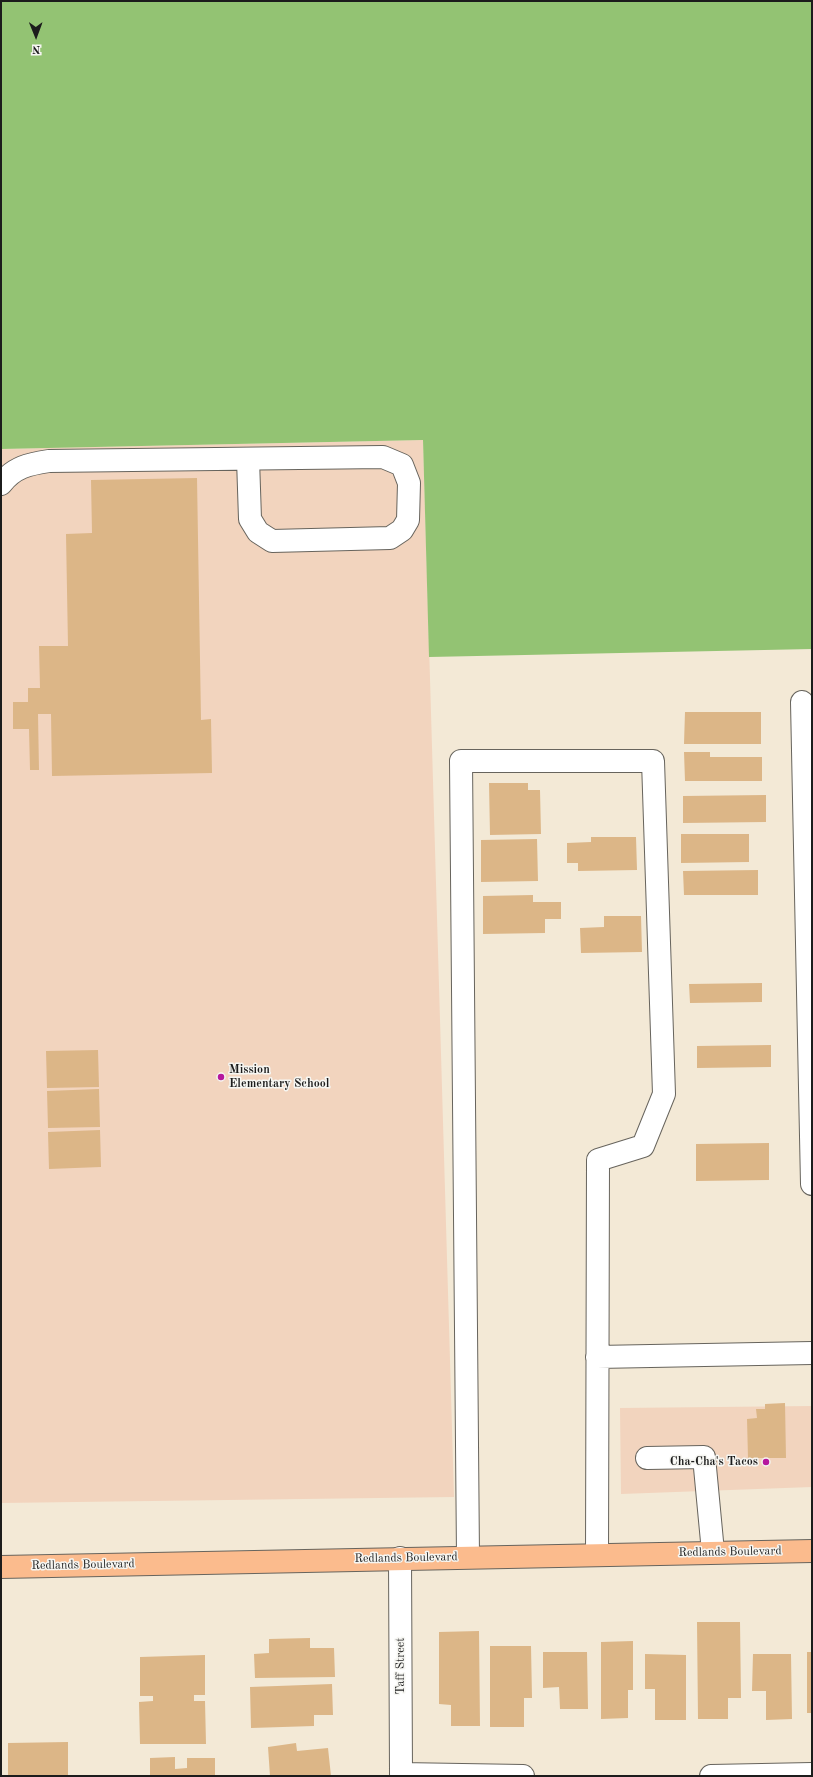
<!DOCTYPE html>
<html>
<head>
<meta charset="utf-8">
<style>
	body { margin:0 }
	#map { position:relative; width:813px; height:1777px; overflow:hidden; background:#f3e9d6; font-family:"Old Standard TT",serif }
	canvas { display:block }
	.frame { position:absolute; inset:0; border:2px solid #1c1c1c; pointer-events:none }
	.north { position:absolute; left:16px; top:16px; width:40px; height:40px; -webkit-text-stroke:3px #f6f6f2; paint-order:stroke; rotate:179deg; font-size:11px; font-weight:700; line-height:16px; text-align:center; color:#1c1c1c }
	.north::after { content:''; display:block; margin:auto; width:14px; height:18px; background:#1c1c1c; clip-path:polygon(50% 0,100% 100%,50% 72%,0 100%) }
</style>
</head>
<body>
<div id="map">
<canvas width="813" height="1777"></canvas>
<div class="frame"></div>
<div class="north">N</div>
</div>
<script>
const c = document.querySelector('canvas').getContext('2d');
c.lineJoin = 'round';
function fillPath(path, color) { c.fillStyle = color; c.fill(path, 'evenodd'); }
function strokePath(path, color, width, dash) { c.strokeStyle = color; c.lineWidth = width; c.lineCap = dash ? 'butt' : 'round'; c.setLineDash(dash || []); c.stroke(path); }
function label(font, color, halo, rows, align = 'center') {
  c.font = font + ' "Old Standard TT",serif'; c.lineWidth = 3; c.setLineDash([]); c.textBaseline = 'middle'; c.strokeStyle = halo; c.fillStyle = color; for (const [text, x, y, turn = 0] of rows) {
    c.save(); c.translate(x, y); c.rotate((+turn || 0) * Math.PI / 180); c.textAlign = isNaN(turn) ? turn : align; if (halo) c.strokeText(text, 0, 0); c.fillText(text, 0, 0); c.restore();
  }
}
const built = new Path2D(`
	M 423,440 L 454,1497 L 1,1503 L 1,449 Z
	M 812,1406 L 812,1487 L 621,1494 L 620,1408 Z`);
const green = new Path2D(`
	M 1,1 L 812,1 L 812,649 L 429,657 L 423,440 L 1,449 Z`);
const building = new Path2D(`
	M 197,478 L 201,720 L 211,719 L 212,773 L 52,776 L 51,714 L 38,714 L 39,770 L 30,770 L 29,729 L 13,729 L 13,702 L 28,702 L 28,688 L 40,688 L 39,646 L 68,646 L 66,534 L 92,533 L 91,480 Z
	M 685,712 L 761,712 L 761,744 L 684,744 Z
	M 684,752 L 710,752 L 710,757 L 762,757 L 762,781 L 685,781 Z
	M 489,783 L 528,783 L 528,790 L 540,790 L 541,834 L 490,835 Z
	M 766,795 L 766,822 L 683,823 L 683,796 Z
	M 681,834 L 749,834 L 749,862 L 681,863 Z
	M 591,837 L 636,837 L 637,870 L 578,871 L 578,863 L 567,863 L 567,843 L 591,842 Z
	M 537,839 L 538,881 L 481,882 L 481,840 Z
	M 758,870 L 758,895 L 684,895 L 683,871 Z
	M 533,895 L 533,902 L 561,902 L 561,919 L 545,919 L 545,933 L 483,934 L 483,896 Z
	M 604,916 L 641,916 L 642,952 L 581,953 L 580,928 L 604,927 Z
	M 762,983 L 762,1002 L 690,1003 L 689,984 Z
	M 771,1045 L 771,1067 L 697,1068 L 697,1046 Z
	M 98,1050 L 99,1087 L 47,1088 L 46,1051 Z
	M 99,1089 L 100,1127 L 48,1128 L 47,1091 Z
	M 100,1130 L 101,1167 L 49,1169 L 48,1132 Z
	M 769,1143 L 769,1180 L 696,1181 L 696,1144 Z
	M 785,1403 L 786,1458 L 748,1458 L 747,1419 L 757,1418 L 756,1409 L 765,1409 L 765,1404 Z
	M 697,1622 L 740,1622 L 741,1698 L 728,1698 L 728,1719 L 698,1719 Z
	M 479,1631 L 480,1726 L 451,1726 L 451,1705 L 439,1704 L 439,1632 Z
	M 310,1638 L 310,1648 L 334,1648 L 335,1677 L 255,1678 L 254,1654 L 269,1653 L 269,1639 Z
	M 633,1641 L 633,1690 L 628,1690 L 628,1718 L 601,1719 L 601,1642 Z
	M 490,1646 L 531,1646 L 532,1698 L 524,1698 L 524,1727 L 490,1727 Z
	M 543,1652 L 587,1652 L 588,1709 L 560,1709 L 559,1687 L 543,1688 Z
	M 807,1652 L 812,1652 L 812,1713 L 807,1713 Z
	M 645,1654 L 686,1655 L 686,1720 L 655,1720 L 655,1689 L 645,1689 Z
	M 753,1654 L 791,1654 L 792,1719 L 766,1720 L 766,1691 L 752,1691 Z
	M 205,1655 L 205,1695 L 194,1695 L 194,1701 L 205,1701 L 206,1744 L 140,1744 L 139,1702 L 153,1701 L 153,1696 L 140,1696 L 140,1657 Z
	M 332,1684 L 333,1715 L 314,1715 L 314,1726 L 251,1728 L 250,1687 Z
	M 68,1742 L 68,1776 L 8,1776 L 8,1743 Z
	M 296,1743 L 297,1751 L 328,1748 L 331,1776 L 270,1776 L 268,1747 Z
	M 175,1757 L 175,1769 L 187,1768 L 187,1758 L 215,1758 L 215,1776 L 150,1776 L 150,1758 Z`);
const minor = new Path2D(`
	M 1,484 C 14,467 29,464 49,461 L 383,457 L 402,465 L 409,483 L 408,520 L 402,530 L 390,538 L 272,541 L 258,532 L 250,519 L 248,459
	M 802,702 L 812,1184
	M 597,1357 L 812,1353
	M 647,1458 L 704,1457 L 713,1552
	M 468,1557 L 461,761 L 653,761 L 664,1094 L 643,1146 L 598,1160 L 597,1555
	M 400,1558 L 401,1774 L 523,1776
	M 711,1776 L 812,1774`);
const major = new Path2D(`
	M 1,1567 L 812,1551`);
const markers = [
	[221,1077,4,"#b5179e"],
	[766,1462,4,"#b5179e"]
];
const poiNames = [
	["Mission",229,1070],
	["Elementary School",229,1084],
	["Cha-Cha's Tacos",758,1462,"right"]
];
const streetNames = [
	["Redlands Boulevard",730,1552,-1],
	["Redlands Boulevard",406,1558,-1],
	["Redlands Boulevard",83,1565,-1],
	["Taff Street",401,1666,-90]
];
fillPath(built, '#f2d4be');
fillPath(green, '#93c373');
fillPath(building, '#dcb687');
strokePath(minor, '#67645d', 24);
strokePath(major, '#67645d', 24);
strokePath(minor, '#fff', 22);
strokePath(major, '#fbbb8d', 22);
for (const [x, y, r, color] of markers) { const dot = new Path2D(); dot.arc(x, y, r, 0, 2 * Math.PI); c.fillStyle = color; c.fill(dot); strokePath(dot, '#f6f6f2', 1.5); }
label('bold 12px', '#1c1c1c', '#f6f6f2', poiNames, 'left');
label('12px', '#1c1c1c', '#f6f6f2', streetNames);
</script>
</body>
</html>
